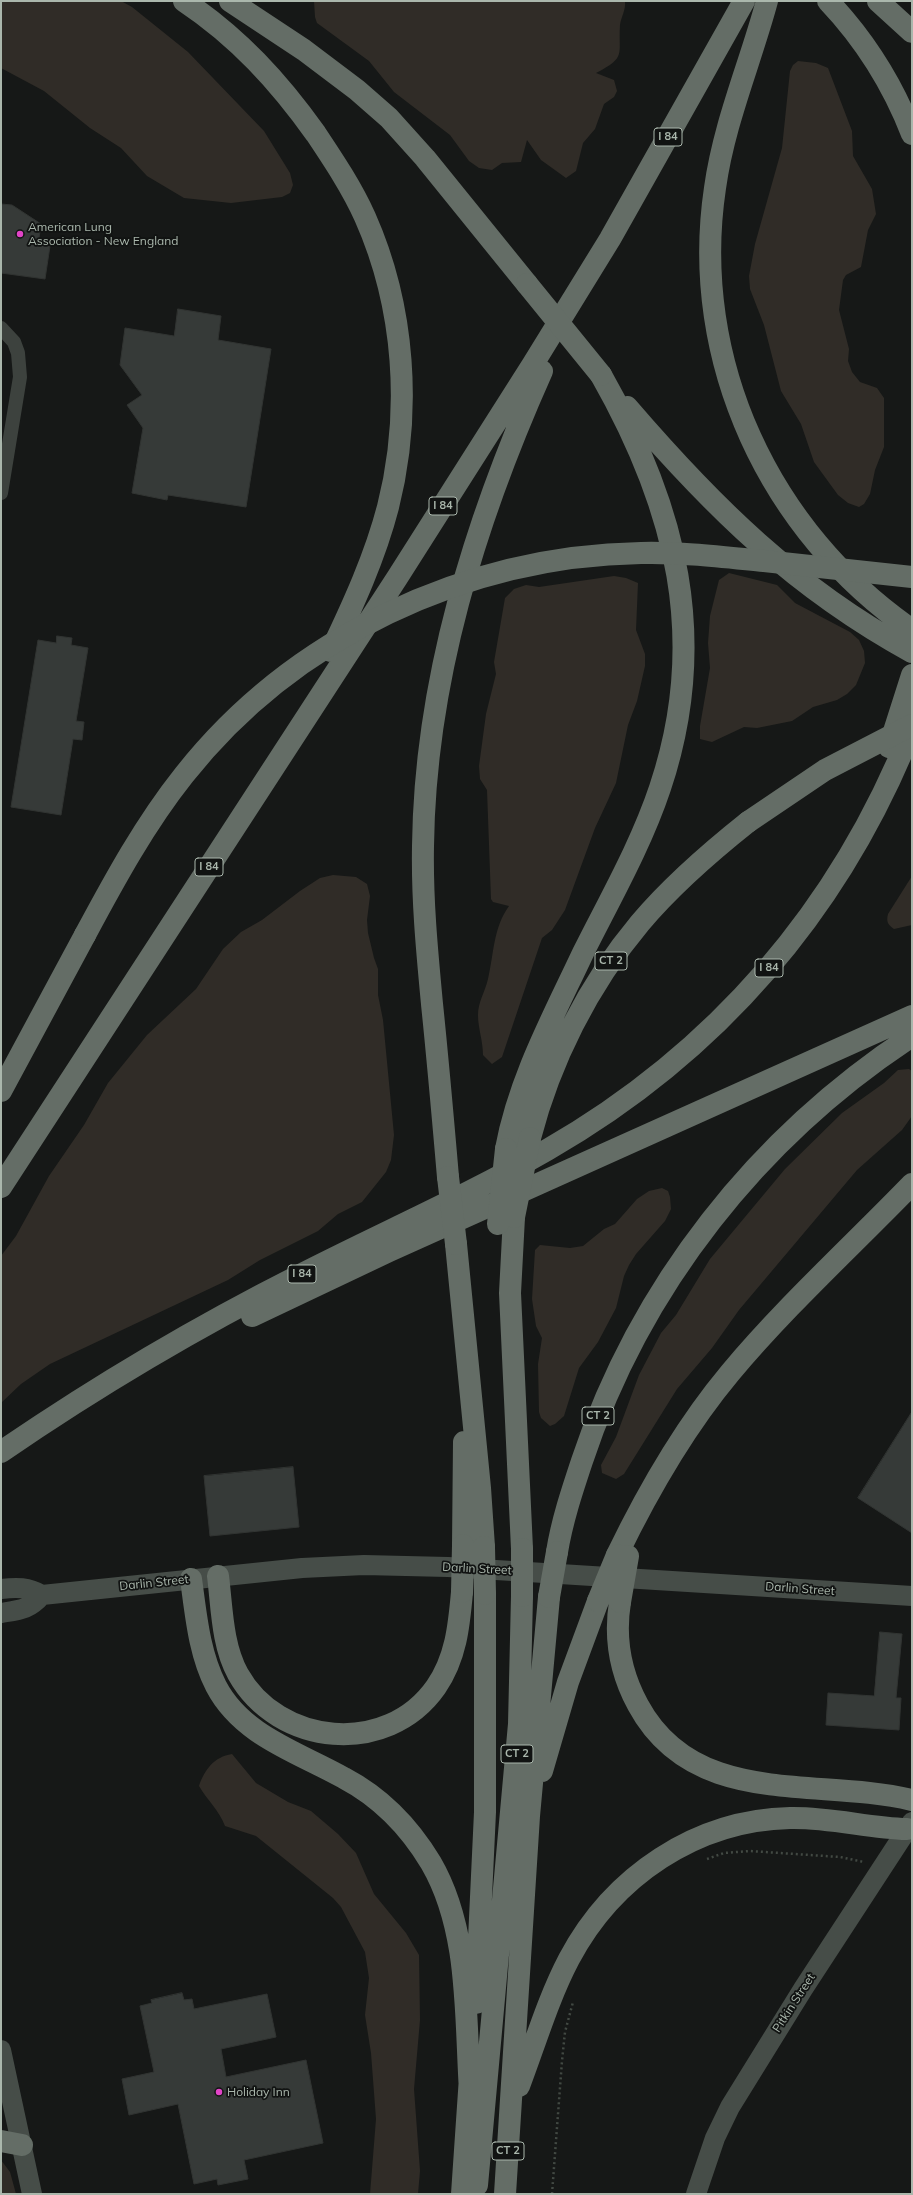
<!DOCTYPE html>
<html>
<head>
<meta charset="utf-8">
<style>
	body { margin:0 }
	#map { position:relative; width:913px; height:2195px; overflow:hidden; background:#161817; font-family:Mulish,sans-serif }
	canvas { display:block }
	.frame { position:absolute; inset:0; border:2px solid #aab7ac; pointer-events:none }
</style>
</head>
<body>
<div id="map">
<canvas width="913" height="2195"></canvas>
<div class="frame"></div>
</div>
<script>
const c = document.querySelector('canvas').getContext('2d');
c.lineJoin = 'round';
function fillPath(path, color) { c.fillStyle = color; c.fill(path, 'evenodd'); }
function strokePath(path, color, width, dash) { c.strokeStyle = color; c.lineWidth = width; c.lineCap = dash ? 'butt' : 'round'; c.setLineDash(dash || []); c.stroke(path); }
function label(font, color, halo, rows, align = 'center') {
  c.font = font + ' Mulish,sans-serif'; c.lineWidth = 3.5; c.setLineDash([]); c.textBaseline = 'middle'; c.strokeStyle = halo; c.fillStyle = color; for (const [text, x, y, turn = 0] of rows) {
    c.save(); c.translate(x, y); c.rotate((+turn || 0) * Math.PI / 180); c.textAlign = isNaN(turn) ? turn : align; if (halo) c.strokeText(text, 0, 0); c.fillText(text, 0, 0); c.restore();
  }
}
const green = new Path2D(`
	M 1,1 L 121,1 L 132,7 L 188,52 L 264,131 L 290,173 L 293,185 L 290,193 L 282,197 L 231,203 L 184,198 L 147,176 L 121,148 L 90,128 L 44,91 L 1,68 Z
	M 314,1 L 625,1 C 626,10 621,17 620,25 C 618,55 627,57 596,73 L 614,80 L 617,91 L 614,97 L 604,104 L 595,129 L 583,143 L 576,171 L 566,178 L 541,160 L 527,140 L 521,162 L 502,163 L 492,170 L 479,168 L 469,161 L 450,135 L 394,92 L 369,61 L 317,23 L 315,17 Z
	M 798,61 L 816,63 L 828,68 L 852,131 L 853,156 L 872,189 L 876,214 L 868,230 L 861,267 L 846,275 L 843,280 L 839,310 L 849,349 L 848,361 L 852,372 L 860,382 L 877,388 L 884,398 L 884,447 L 875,470 L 870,494 L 864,504 L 859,507 L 848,503 L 838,495 L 814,462 L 801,424 L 781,391 L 764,325 L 750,289 L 749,276 L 755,244 L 782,148 L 790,71 L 793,65 Z
	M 729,573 L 777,585 L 795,603 L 850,632 L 859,640 L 864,651 L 865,663 L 856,685 L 847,694 L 837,700 L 813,707 L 792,721 L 757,728 L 744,727 L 712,742 L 700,739 L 700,726 L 710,668 L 708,643 L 710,616 L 719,580 Z
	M 614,576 L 626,578 L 638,583 L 636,630 L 645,654 L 645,666 L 637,701 L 628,725 L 616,783 L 595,828 L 565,910 L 552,930 L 542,938 L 502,1057 L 492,1064 L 483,1055 C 483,1041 478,1028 478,1015 C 478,1002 485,992 488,979 C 494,954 493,928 509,906 L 493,902 L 491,899 L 487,790 L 480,779 L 479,766 L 486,714 L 496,674 L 494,662 L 505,598 L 514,589 L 526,585 L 539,587 Z
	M 333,875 L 356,877 L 367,884 L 370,896 L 367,920 L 368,933 L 374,958 L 378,969 L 378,995 L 383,1020 L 394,1135 L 391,1160 L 386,1172 L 362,1202 L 338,1214 L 318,1231 L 260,1260 L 228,1280 L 50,1364 L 21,1384 L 1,1403 L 1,1256 L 16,1236 L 49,1176 L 84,1125 L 108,1083 L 147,1035 L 196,989 L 223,949 L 241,932 L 262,920 L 300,891 L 320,878 Z
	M 912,876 L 912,925 L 894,929 C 888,925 886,922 888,914 Z
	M 909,1069 L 912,1071 L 912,1116 L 902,1130 L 857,1170 L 739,1310 L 712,1348 L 677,1389 L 624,1474 L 616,1479 L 602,1473 L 601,1465 L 616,1437 L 639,1375 L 661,1333 L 676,1315 L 710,1259 L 785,1169 L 842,1113 L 884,1083 L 898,1070 Z
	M 662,1188 L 668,1191 L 670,1197 L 671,1209 L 665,1221 L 636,1254 L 629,1265 L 624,1276 L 616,1308 L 598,1342 L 579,1368 L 564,1416 L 555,1424 L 550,1426 L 541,1418 L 539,1412 L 538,1364 L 542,1338 L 536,1326 L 532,1299 L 535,1250 L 540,1245 L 570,1248 L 583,1246 L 604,1229 L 615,1224 L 637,1199 L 649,1191 Z
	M 232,1754 L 256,1783 L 288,1802 L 311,1811 L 338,1834 L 356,1853 L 374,1894 L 406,1933 L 419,1955 L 420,2020 L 414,2089 L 420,2171 L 418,2194 L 370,2194 L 376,2119 L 371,2053 L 365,2015 L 369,1978 L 365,1952 L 341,1907 L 333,1898 L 256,1836 L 225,1826 C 219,1810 207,1800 199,1786 C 205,1769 214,1757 232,1754 Z
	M 1,2160 L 10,2172 L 16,2194 L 1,2194 Z`);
const building = new Path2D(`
	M 1,204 L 12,205 L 41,224 L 38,245 L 50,246 L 45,279 L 1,273 Z
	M 178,309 L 221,316 L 218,340 L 271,349 L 246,507 L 168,495 L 167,500 L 132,493 L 143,428 L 127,405 L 142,395 L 120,365 L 125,328 L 174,336 Z
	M 57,636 L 72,638 L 71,645 L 88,648 L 76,721 L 84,722 L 82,740 L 73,739 L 61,815 L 11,807 L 38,640 L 56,643 Z
	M 912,1412 L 912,1533 L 858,1498 Z
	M 293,1467 L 299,1527 L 210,1536 L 204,1476 Z
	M 880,1632 L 902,1634 L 896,1698 L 901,1698 L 899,1730 L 826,1725 L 828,1693 L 874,1696 Z
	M 182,1993 L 184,2000 L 192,1999 L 194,2009 L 267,1994 L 276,2037 L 221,2049 L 226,2077 L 306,2060 L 323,2143 L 244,2160 L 248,2179 L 218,2185 L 217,2179 L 194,2184 L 178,2104 L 129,2115 L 122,2079 L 154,2072 L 140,2006 L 152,2003 L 151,2000 Z`);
const path = new Path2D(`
	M 707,1859 L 724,1853 L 750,1851 L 840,1857 L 864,1862
	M 552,2194 L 562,2061 L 565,2032 L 573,2002`);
const street = new Path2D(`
	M 1,328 L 14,342 L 18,353 L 20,377 L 1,493`);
const secondary = new Path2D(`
	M 1,1589 C 17,1587 28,1587 42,1595 L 302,1568 L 364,1565 L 448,1567 L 912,1596
	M 1,1613 C 20,1610 29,1610 42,1595
	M 1,2050 L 32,2194
	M 696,2194 L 715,2138 L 730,2107 L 803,1989 L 912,1822`);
const highway = new Path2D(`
	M 184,1 C 238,37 279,82 316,134 C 334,161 352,188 365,217 C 405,307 412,412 388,507 C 375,557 353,605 331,651
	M 230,1 L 304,50 L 357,90 L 389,118 L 425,158 L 527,284
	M 767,1 C 750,64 724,123 715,188 C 689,361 770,532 912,630
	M 828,1 C 864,39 893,85 912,134
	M 878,1 L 912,32
	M 627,407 C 713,507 795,588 912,652
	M 889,747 L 912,675
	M 1,1091 L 85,935
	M 530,1138 C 550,1061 588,985 640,923 C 672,885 709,853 748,822
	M 506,1149 C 519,1079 553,1017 583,953 C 610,899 641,845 660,788 C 710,639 676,507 601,375
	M 448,1177 C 443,1119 438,1062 432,1004 C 427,951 422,899 423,846 C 425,681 475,521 542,371
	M 1,1187 L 397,578 L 533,364 L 610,239 L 744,1
	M 514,1217 L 510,1293 L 522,1549
	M 456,1244 L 480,1488 L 484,1547
	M 252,1316 L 389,1251 L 912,1016
	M 1,1452 C 97,1386 197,1327 300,1275 C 382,1233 467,1196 547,1150 C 716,1053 840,910 912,728
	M 463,1545 L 464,1442
	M 557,1552 C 562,1521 572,1491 582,1461 C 640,1286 758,1137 912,1036
	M 617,1555 C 648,1491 684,1428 730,1373 C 786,1306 851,1247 912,1184
	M 218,1576 C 222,1608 222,1645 238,1674 C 278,1746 387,1757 436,1687 C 456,1658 459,1626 462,1592
	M 191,1579 C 196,1615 199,1653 216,1686 C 242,1736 298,1752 344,1778 C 380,1797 410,1828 431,1863 C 470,1930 465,2016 470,2091
	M 620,1602 C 614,1639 620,1672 638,1705 C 694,1809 816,1777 912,1800
	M 542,1771 L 568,1682 L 598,1601
	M 476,2003 L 485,1812 L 485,1594
	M 519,2086 C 535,2044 548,1999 569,1959 C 613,1876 696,1820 790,1818 C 830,1817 868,1828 907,1829
	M 1,2141 L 22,2145
	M 477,2185 L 519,1724 L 522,1596
	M 462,2194 L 470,2077
	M 505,2194 L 529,1816 L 549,1597`);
const highwayBridge = new Path2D(`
	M 527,284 L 601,375
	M 748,822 L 825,770 L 912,725
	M 85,935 C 115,879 145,824 184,775 C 293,637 466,556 641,553 C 682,552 723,557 764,561 C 814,566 863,572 912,577
	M 448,1177 L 456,1244
	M 514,1217 L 530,1138
	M 498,1224 L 506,1149
	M 484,1547 L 485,1594
	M 522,1549 L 522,1596
	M 462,1592 L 463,1545
	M 549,1597 L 557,1552
	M 598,1601 L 617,1555
	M 620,1602 L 628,1556`);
const markers = [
	[20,234,4,"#e244c7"],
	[219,2092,4,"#e244c7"]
];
const shields = [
	[668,137,28],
	[443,506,28],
	[209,867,28],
	[611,961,32],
	[769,968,28],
	[302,1274,28],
	[598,1416,32],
	[517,1754,32],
	[508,2151,32]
];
const shieldNames = [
	["I 84",668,137],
	["I 84",443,506],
	["I 84",209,867],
	["CT 2",611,961],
	["I 84",769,968],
	["I 84",302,1274],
	["CT 2",598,1416],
	["CT 2",517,1754],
	["CT 2",508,2151]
];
const poiNames = [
	["American Lung",28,227],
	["Association - New England",28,241],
	["Holiday Inn",227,2092]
];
const streetNames = [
	["Darlin Street",477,1569,3],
	["Darlin Street",154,1583,-6],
	["Darlin Street",800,1589,4],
	["Pitkin Street",794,2003,-57]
];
fillPath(green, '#302c27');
fillPath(building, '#363a38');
strokePath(building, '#313432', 1);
strokePath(path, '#424943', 2.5, [2, 3]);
strokePath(street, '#3d423e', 14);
strokePath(secondary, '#464d48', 20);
strokePath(highway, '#646d66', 22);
strokePath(highwayBridge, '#646d66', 22);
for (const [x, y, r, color] of markers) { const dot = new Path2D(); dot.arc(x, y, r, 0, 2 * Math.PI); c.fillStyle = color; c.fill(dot); strokePath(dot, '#111312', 1.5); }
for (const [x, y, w] of shields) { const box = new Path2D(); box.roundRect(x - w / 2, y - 9, w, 18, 3); c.fillStyle = '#111312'; c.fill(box); strokePath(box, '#aab7ac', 1); }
label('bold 11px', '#aab7ac', null, shieldNames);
label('12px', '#aab7ac', '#111312', poiNames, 'left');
label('12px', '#aab7ac', '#111312', streetNames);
</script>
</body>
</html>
